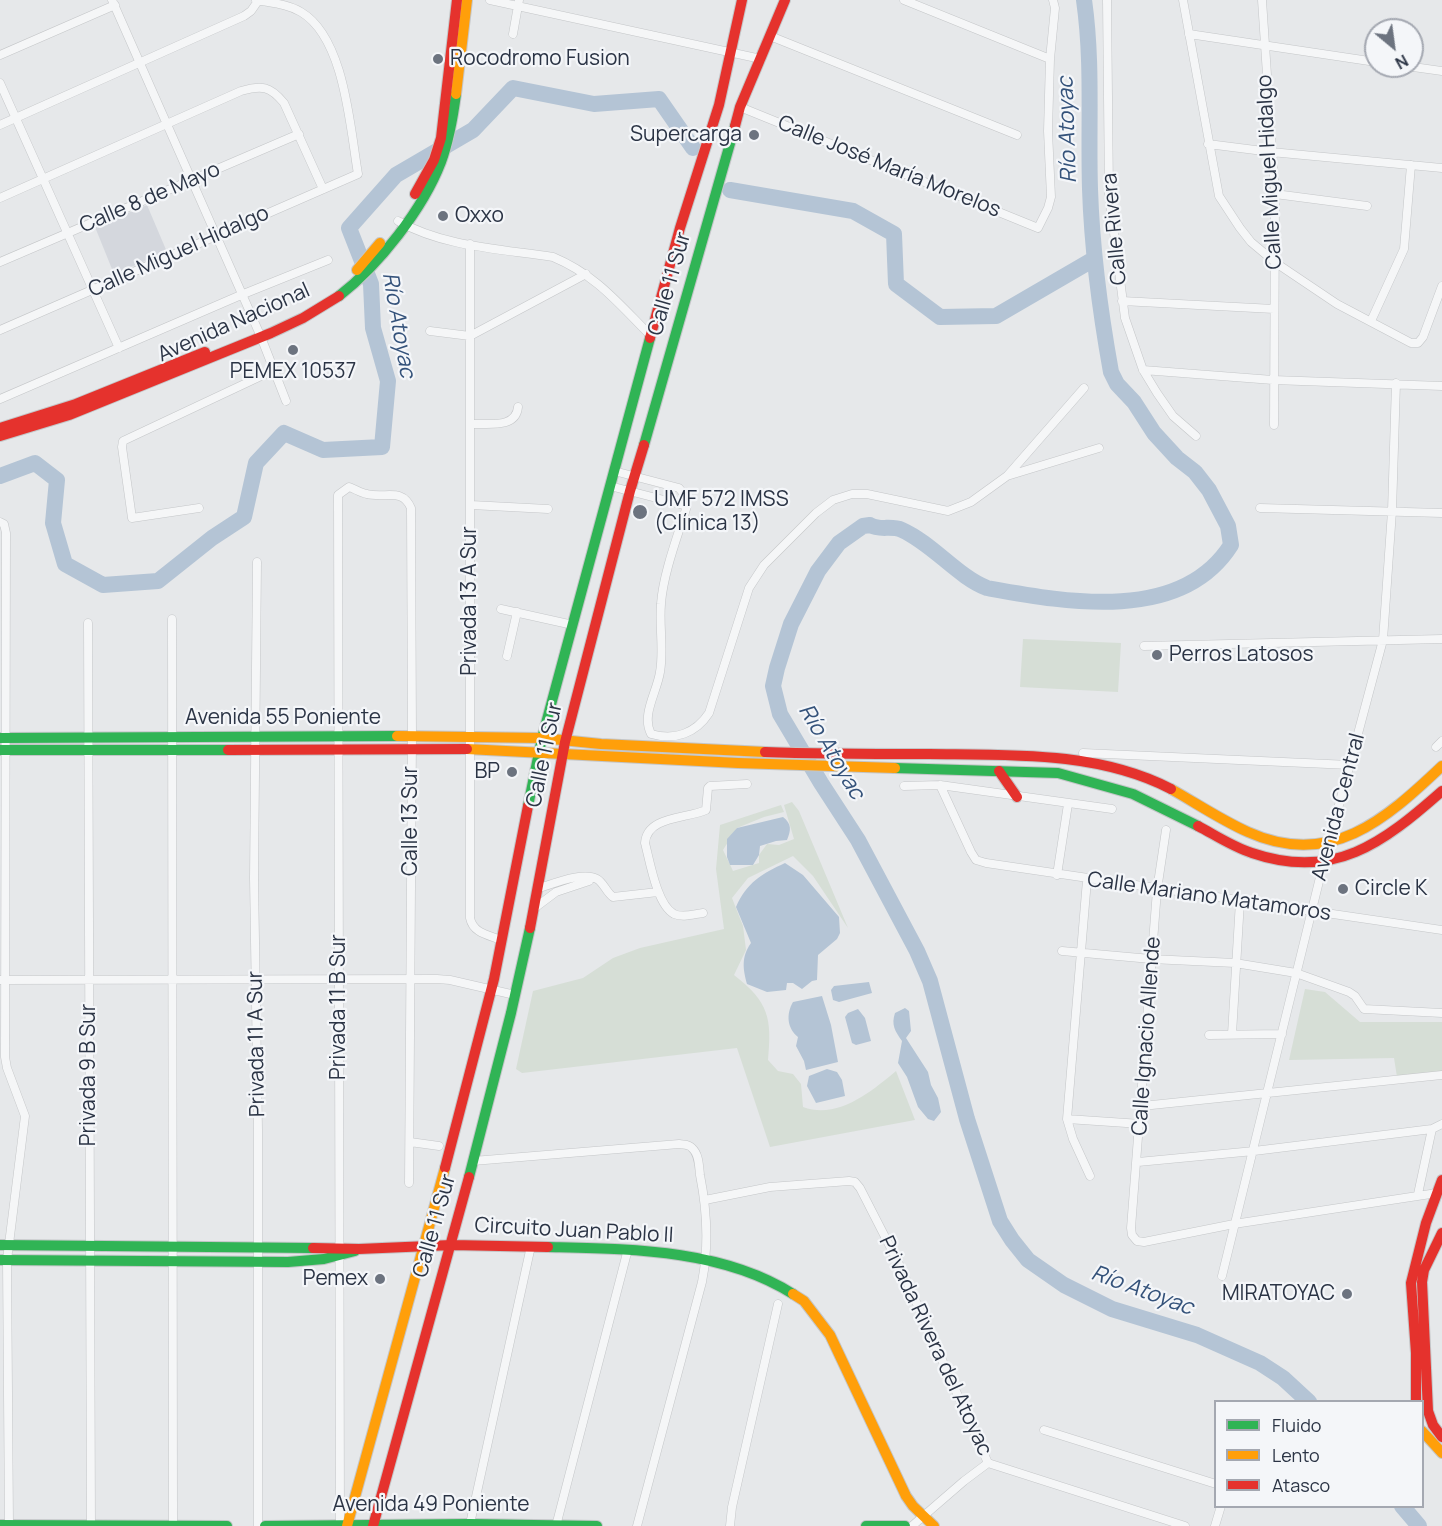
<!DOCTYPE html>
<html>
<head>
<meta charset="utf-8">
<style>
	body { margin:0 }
	#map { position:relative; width:1442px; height:1526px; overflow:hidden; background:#e6e8ea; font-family:Manrope,sans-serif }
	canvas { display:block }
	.legend { position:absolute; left:1214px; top:1400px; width:210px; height:108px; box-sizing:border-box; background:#f4f6f9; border:2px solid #a4a8b1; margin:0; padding:8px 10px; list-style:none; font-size:18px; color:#2b3445 }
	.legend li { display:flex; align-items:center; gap:12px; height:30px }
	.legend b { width:30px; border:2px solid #a4a8b1 }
	.north { position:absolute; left:1364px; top:18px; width:60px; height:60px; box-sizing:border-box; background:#f4f6f9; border:2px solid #a4a8b1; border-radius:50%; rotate:151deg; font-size:16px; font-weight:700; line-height:24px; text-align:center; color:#2b3445 }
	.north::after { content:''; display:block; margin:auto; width:21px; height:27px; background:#6c737f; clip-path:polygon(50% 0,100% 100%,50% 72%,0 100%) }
</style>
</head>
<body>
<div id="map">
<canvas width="1442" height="1526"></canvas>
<ul class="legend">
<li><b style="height:8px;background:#30b455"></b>Fluido</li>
<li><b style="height:8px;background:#ff9f0a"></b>Lento</li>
<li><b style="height:8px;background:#e5322d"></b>Atasco</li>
</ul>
<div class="north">N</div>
</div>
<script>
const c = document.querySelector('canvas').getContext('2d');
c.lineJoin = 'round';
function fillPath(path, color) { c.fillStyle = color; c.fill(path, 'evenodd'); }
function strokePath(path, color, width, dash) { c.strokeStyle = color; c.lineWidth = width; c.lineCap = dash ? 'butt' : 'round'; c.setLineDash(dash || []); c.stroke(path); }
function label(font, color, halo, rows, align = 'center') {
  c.font = font + ' Manrope,sans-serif'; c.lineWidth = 4.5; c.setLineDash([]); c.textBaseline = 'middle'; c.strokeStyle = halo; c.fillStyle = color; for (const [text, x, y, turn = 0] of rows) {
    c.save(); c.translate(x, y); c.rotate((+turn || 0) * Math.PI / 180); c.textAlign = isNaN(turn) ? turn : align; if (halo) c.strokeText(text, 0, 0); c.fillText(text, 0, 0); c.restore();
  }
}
const built = new Path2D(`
	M 147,205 L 167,252 L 114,274 L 95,227 Z`);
const green = new Path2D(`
	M 1023,639 L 1121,643 L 1118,692 L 1020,687 Z
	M 792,802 L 799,811 L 848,928 L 813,876 L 793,856 L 748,878 L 732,898 L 743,926 L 746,950 L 734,975 C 769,1002 772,1018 768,1060 L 778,1071 L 793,1074 L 801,1084 L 803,1107 C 838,1120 872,1091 896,1071 L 915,1120 L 770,1147 L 737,1048 L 522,1073 L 516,1069 L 533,991 L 583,978 L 613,958 L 640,948 L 724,929 L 716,869 L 720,825 L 781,805 L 784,812 L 764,817 L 737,828 L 723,850 L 733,871 L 759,863 L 759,855 L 767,844 L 779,845 L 794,839 L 784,805 Z
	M 1305,989 L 1325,992 L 1360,1022 L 1442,1022 L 1442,1072 L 1397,1077 L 1394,1058 L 1289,1060 Z`);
const water = new Path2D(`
	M 783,817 C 792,824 791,830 787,840 L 776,841 L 760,846 L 759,855 L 753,865 L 730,865 L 727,857 L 727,839 L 737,828 Z
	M 785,863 L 803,875 L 839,917 L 840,933 L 837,939 L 818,955 L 817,980 L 812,981 L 802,989 L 793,983 L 787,983 L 786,990 L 767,992 L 747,984 C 743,969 741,957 751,943 L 736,907 C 746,883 763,873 785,863 Z
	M 869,982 L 872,993 L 839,1002 L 833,1000 L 831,990 L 834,986 Z
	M 822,996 L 831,1025 L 838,1062 L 806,1070 L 804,1061 L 796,1046 L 798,1037 C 787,1028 786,1014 793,1002 Z
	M 905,1008 L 909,1011 L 911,1031 L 906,1038 L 928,1072 L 931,1085 L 938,1098 L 941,1112 L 934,1121 L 928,1119 L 918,1107 L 907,1077 L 898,1063 L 902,1041 C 895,1031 891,1025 895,1013 Z
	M 858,1009 L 865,1018 L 871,1041 L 856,1045 L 852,1043 L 845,1017 L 848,1013 Z
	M 827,1069 L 837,1072 L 842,1080 L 845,1096 L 816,1103 L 807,1086 L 809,1076 Z`);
const river = new Path2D(`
	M 1084,0 C 1093,62 1088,126 1090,189 C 1092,250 1100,311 1111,372 L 1117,384 L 1134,402 L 1154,433 L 1177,458 L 1195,472 L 1209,490 L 1228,526 L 1231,545 C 1181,624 1065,602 987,588 C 958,577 933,544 902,530 C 891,525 880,531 870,525 L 863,526 L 839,543 L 818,571 L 791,624 L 777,668 L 773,686 L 780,714 L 821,783 L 858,840 L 917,951 L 930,981 L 967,1119 L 1000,1221 L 1012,1240 L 1028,1260 L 1064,1285 L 1112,1309 L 1197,1335 L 1260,1363 L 1283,1378 L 1309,1402
	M 730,190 L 853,211 L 894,234 L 896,284 L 940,317 L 996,316 L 1094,259
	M 0,476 L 35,463 L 57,480 L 53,523 L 65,564 L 103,585 L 158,581 L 212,538 L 244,517 L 256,463 L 284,433 L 323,450 L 382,447 L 388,381 L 373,328 L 371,284 L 349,228 L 396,175 L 473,130 L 513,88 L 594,104 L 659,99 L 693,148
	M 1402,1506 L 1419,1526`);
const street = new Path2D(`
	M 112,0 L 261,337 L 286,401
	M 490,0 L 761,59
	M 904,0 L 1050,59
	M 1107,0 L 1109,194 L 1125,318 L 1143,370 L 1157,393 L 1173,416 L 1196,436
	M 1183,0 L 1219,196 L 1240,228 L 1251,242 L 1276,263 L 1337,304 L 1411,343 L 1418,343 L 1423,337 L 1442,286
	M 1262,0 L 1275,194 L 1274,425
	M 513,34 L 519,0
	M 1189,34 L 1376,62
	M 770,36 L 1017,135
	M 0,55 L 115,5
	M 1406,66 L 1442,71
	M 0,83 L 119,348
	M 740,107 L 1038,228 L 1048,208 L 1051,197 L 1048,131 L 1050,59 L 1055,8 L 1053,0
	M 0,125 L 244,16 L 251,11 L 258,1
	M 1208,144 L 1271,152 L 1442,168
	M 1275,194 L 1367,206
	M 0,198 L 241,91 C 262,85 270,86 284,103 L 323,189
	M 398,221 C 444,247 501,249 553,257 C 596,275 618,303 650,335
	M 470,244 L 470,918 C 473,933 488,935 501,940
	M 0,262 L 299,134
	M 1122,301 L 1274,309
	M 1371,321 L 1404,249 L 1411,165
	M 0,330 L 358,174 C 350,128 345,38 301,12 C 288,4 271,3 256,0
	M 430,331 L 470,336 L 586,274
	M 1143,370 L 1273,380 L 1442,386
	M 0,399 L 241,295 L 328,260
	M 471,424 C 488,423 516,429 518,407
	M 614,471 L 679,488 L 687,498 L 687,506 C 678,535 663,574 661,604 C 659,626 664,650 660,672 C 657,692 641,715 651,734 C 675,741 696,733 709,713 L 749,588 L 764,565 L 816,513 L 833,500 L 852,494 L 867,494 L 948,511 L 971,502 L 1007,476 L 1099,448
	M 1008,475 L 1084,388
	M 610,486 L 687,506
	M 471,505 L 548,509
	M 199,508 L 132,518 L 122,447 L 123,441 L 274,370
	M 1260,508 L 1442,513
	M 0,522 L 4,524 L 6,533 L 5,1057 L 7,1068 L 25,1116 L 7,1260 L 9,1526
	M 257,562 L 254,878 L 258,1130 L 258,1526
	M 501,609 L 573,625
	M 172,619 L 173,1526
	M 88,623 L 91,1526
	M 1144,646 L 1442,639
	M 507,656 L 517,612
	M 1436,747 L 1442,741
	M 1083,753 L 1350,765
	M 940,785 L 971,852 L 976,860 L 986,863 L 1442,930
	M 904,786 L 940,785 L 1112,809
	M 1166,830 L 1157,890 L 1131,1228 L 1132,1235 L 1137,1241 L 1144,1242 L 1234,1224 L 1437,1193
	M 1057,875 L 1068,804
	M 1087,880 L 1067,1119 L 1073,1139 L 1090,1176
	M 539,888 C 553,884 583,871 597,879 C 604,883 606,892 613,897 L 658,892
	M 536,907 L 556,892 L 589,881
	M 703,913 C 694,914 683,918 674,914 C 657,905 650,862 645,843 C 647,816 686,819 706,810 L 708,788 L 710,786 L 747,784
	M 1062,951 L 1151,959 L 1235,963 L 1296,973 L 1349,992 L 1355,996 L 1364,1009 L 1442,1013
	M 0,980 L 437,979 L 450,980 L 515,995
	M 1232,1034 L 1240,901
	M 1209,1035 L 1282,1034
	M 1142,1106 L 1442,1075
	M 1067,1119 L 1141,1124
	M 410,1142 L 439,1146
	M 473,1161 L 679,1144 C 684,1145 689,1144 692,1148 C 699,1154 699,1166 700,1175 C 707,1210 709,1246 702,1282 L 637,1526
	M 1138,1162 L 1254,1151 L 1432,1129 L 1442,1124
	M 1418,1194 L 1432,1129
	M 705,1200 L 770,1187 L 849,1181 L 855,1182 L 860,1188 L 901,1268 L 988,1463 L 1185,1526
	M 1222,1276 L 1324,861 L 1383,640 L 1392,511 L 1396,383
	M 1044,1430 L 1216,1484
	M 470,1524 L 531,1246
	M 340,1525 L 338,495 L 349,487 C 355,489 361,493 367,494 C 385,499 402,487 411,508 L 412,737 L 409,1183
	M 556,1526 L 628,1249
	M 730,1526 L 732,1507 L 778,1304
	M 912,1526 L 964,1481 L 988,1463
	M 1215,1526 L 1221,1506`);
const fast = new Path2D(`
	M 339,296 C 379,265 423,209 441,162 C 449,140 453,117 456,94
	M 644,445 L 735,126
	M 0,738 L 397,736
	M 0,750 L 228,750
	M 895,768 L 1058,773 L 1133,794 L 1198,826
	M 528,806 L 542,738 L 650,338
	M 469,1177 L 511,1013 L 530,928
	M 0,1245 L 313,1248
	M 548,1247 C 630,1249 722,1249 793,1294
	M 0,1260 L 288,1262 L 324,1259 L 355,1251
	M 0,1525 L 227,1526
	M 265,1526 L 470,1524 L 597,1526
	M 866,1526 L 905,1526`);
const slow = new Path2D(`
	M 456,94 L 467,0
	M 357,270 L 380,243
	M 397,736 L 542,738 L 601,744 L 765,752
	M 467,749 L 738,763 L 895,768
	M 1171,789 C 1196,803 1221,820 1248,832 C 1330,869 1385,820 1442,766
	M 793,1294 L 804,1301 L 830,1335 L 906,1496 L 913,1506 L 934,1526
	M 1422,1431 L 1442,1453
	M 347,1526 L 445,1168`);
const jam = new Path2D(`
	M 735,126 L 740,107 L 785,0
	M 415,194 L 434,160 L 441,138 L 457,0
	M 650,338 L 680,228 L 719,105 L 742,0
	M 0,428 L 76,404 L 205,352
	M 0,436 L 69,415 L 271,333 L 303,318 L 339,296
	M 228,750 L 467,749
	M 765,752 C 819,754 874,754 929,754 C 1009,755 1098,751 1171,789
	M 999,771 L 1017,797
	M 1198,826 C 1215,835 1233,847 1252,853 C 1334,881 1383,843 1442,791
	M 530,928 L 565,742 L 630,491 L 644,445
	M 445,1168 L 494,979 L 528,806
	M 1442,1233 L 1424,1270 L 1422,1282 L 1428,1411 L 1433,1425 L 1442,1437
	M 313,1248 L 359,1249 L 452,1245 L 548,1247
	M 1416,1402 L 1416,1353 L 1411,1283 L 1426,1223 L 1442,1180
	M 373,1526 L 469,1177`);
const markers = [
	[438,59,6,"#6c737f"],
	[754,135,6,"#6c737f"],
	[443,216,6,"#6c737f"],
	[293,350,6,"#6c737f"],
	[640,512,8,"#6c737f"],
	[1157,655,6,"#6c737f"],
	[512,772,6,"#6c737f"],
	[1343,889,6,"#6c737f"],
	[380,1279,6,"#6c737f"],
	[1347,1294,6,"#6c737f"]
];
const poiNames = [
	["Rocodromo Fusion",450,59],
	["Supercarga",742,135,"right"],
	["Oxxo",455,216],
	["PEMEX 10537",293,372,"center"],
	["UMF 572 IMSS",654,500],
	["(Clínica 13)",654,524],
	["Perros Latosos",1169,655],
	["BP",500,772,"right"],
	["Circle K",1355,889],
	["Pemex",368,1279,"right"],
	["MIRATOYAC",1335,1294,"right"]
];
const streetNames = [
	["Calle José María Morelos",889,167,22],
	["Calle Miguel Hidalgo",1270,172,-93],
	["Calle 8 de Mayo",150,198,-23],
	["Calle Rivera",1115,229,-95],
	["Calle Miguel Hidalgo",179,252,-24],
	["Calle 11 Sur",670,284,-74],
	["Avenida Nacional",234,323,-24],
	["Privada 13 A Sur",470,601,-90],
	["Avenida 55 Poniente",283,718],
	["Calle 11 Sur",545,755,-78],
	["Avenida Central",1339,807,-75],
	["Calle 13 Sur",411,821,-90],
	["Calle Mariano Matamoros",1209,897,8],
	["Privada 11 B Sur",339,1007,-90],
	["Calle Ignacio Allende",1147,1036,-86],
	["Privada 11 A Sur",257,1044,-91],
	["Privada 9 B Sur",89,1075,-90],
	["Calle 11 Sur",435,1226,-74],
	["Circuito Juan Pablo II",574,1231,3],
	["Privada Rivera del Atoyac",935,1346,65],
	["Avenida 49 Poniente",431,1505]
];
const waterNames = [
	["Río Atoyac",1068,130,-92],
	["Río Atoyac",398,325,80],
	["Río Atoyac",831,752,59],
	["Río Atoyac",1142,1291,20]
];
fillPath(built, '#d4d7dd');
fillPath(green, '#d6ded6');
fillPath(water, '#b4c4d5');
strokePath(river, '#b4c4d5', 16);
strokePath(street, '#c4c6c8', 9);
strokePath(fast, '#c4c6c8', 12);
strokePath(slow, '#c4c6c8', 12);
strokePath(jam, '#c4c6c8', 12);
strokePath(street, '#f5f6f7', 8);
strokePath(fast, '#30b455', 10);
strokePath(slow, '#ff9f0a', 10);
strokePath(jam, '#e5322d', 10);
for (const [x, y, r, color] of markers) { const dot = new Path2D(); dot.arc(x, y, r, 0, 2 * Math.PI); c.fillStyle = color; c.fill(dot); strokePath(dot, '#f4f6f9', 2); }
label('21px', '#2b3445', '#f4f6f9', poiNames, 'left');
label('21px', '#2b3445', '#f4f6f9', streetNames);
label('italic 22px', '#34527a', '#f4f6f9', waterNames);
</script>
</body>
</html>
